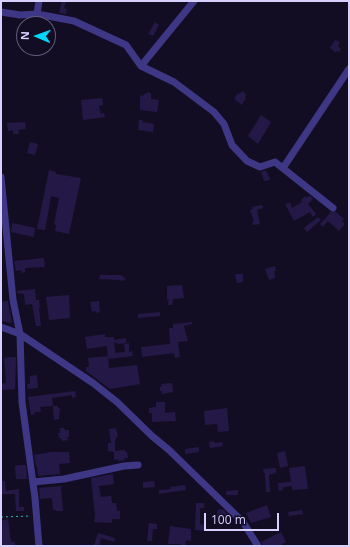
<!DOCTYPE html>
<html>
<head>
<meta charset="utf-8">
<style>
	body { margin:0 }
	#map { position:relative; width:350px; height:547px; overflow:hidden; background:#130d24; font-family:"Open Sans",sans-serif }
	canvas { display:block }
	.frame { position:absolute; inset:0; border:2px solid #d8d1ff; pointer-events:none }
	.north { position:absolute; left:16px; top:16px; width:40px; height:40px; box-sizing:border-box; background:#130d24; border:1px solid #625b7c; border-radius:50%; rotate:272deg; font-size:11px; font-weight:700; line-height:16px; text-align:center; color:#d8d1ff }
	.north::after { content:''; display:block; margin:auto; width:14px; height:18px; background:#00d5fc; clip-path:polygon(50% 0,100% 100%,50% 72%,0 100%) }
	.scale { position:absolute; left:204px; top:513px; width:75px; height:18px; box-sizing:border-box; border:2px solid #d8d1ff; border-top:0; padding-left:5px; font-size:12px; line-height:14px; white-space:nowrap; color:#d8d1ff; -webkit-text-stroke:3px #130d24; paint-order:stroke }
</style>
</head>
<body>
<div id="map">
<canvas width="350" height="547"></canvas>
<div class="frame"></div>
<div class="north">N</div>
<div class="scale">100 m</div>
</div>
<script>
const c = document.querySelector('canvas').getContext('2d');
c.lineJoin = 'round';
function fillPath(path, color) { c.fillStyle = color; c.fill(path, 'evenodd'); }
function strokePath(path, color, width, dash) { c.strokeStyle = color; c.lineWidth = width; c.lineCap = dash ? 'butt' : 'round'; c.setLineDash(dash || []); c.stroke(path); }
const building = new Path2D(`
	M 62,1 L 66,2 L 64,8 L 67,9 L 66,14 L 59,13 Z
	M 155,22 L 159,25 L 153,36 L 148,34 Z
	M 335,40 L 340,42 L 338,47 L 341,48 L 339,52 L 336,51 L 336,53 L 330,48 Z
	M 242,91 L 246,94 L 245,97 L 246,98 L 242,105 L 234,99 L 238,93 L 240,94 Z
	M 147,92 L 151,93 L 151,99 L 159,100 L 157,112 L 140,110 L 140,95 L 143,96 L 144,94 L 146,94 Z
	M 102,98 L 103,105 L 99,106 L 101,114 L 104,113 L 105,117 L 83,120 L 81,100 Z
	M 261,115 L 271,122 L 258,144 L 248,136 Z
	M 139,120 L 143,120 L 142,122 L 154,124 L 153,132 L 138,130 Z
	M 25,122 L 26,129 L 18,130 L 19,134 L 13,134 L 13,130 L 8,131 L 7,123 Z
	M 30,142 L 38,144 L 35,155 L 27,153 Z
	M 49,170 L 56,172 L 56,174 L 81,178 L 69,234 L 55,231 L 56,225 L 54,224 L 59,198 L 51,196 L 45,230 L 37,229 Z
	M 266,170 L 266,172 L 267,172 L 270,180 L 264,181 L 261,172 Z
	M 309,195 L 313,199 L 308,204 L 316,214 L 313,217 L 310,212 L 294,221 L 285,204 L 290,203 L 292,208 L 302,202 L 301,200 L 305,196 L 307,198 Z
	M 262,205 L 263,208 L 257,210 L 260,224 L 253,225 L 252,221 L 254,221 L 250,210 L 253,209 L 252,207 Z
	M 329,212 L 336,212 L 344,219 L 342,221 L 345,224 L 339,231 L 328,221 L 323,227 L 320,224 L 330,213 Z
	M 318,217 L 321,220 L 307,232 L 304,228 Z
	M 12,223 L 35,228 L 34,237 L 11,232 Z
	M 44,258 L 45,267 L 25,268 L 25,272 L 21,273 L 21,270 L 16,271 L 14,261 Z
	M 275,266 L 276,271 L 274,271 L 275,278 L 269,280 L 265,269 Z
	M 235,274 L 243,274 L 243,282 L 237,283 Z
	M 100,275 L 121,275 L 126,279 L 122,281 L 120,280 L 99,279 Z
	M 182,285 L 184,298 L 173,299 L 172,305 L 168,305 L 169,299 L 167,300 L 167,286 Z
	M 35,289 L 36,300 L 39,300 L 40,308 L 39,308 L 41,326 L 36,326 L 32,304 L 25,305 L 24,294 L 17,293 L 17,291 Z
	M 69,295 L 70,318 L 49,320 L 46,297 Z
	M 6,301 L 8,301 L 12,323 L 1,321 L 1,302 Z
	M 99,301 L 100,312 L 96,313 L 96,311 L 92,312 L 90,302 Z
	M 160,312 L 160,316 L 138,318 L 138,314 Z
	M 192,322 L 192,324 L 184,326 L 188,341 L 178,342 L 180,357 L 175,358 L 174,353 L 142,357 L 141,347 L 170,344 L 169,328 L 173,328 L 173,324 Z
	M 105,334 L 105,337 L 114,337 L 114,340 L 126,338 L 126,343 L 119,344 L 114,342 L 115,353 L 125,352 L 124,344 L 129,343 L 129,352 L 132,351 L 133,356 L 108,359 L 107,346 L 87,349 L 85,337 Z
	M 108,356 L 109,368 L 137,365 L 140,384 L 110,389 L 86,371 L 86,367 L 89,367 L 88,358 Z
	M 11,357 L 16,357 L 15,389 L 1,390 L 1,384 L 6,383 L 4,358 Z
	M 37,375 L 38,388 L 28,389 L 27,384 L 30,384 L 30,376 Z
	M 172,383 L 173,392 L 162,394 L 162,391 L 160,391 L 160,387 L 162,386 L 161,384 Z
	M 75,391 L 76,397 L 72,398 L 72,395 L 52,398 L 53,406 L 40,407 L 41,412 L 34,412 L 35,414 L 31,415 L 28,397 Z
	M 156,402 L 165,402 L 165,413 L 175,412 L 176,421 L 152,422 L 152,413 L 149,413 L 149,408 L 156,407 Z
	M 53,406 L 58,406 L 58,408 L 60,408 L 59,419 L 54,420 Z
	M 227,408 L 229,431 L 218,432 L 217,424 L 205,425 L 204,411 Z
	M 60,428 L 64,428 L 65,430 L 69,430 L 69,437 L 67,437 L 68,440 L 62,441 L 61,438 L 59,438 L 58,433 L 60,433 Z
	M 116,428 L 118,437 L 116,437 L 116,440 L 115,440 L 115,451 L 125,450 L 125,452 L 127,452 L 128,458 L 124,458 L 125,460 L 118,461 L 118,459 L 114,460 L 114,452 L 108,451 L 108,443 L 111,443 L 109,429 Z
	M 214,441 L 214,443 L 222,442 L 223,446 L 210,448 L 209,442 Z
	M 199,447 L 199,452 L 185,454 L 185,449 Z
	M 285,451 L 288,466 L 280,468 L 277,453 Z
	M 51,452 L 69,452 L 70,463 L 59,464 L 60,474 L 38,476 L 37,466 L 36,466 L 34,455 Z
	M 19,465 L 26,465 L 27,479 L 16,479 L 15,466 Z
	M 305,466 L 308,489 L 292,490 L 292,486 L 283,487 L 283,490 L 279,491 L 278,483 L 291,482 L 289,468 Z
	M 276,468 L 276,473 L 269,475 L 270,492 L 266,492 L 265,473 L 264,473 L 263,469 Z
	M 113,474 L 114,484 L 99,486 L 101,497 L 111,496 L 112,503 L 116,503 L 117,511 L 120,511 L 120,519 L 112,519 L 112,523 L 94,522 L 95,515 L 91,478 Z
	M 1,481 L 5,481 L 6,491 L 19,489 L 19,507 L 24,507 L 24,511 L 16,511 L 15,494 L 1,494 Z
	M 154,481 L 155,487 L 143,488 L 143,482 Z
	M 185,485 L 186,490 L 159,494 L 159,490 L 171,489 L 170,487 Z
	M 61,486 L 63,511 L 56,511 L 56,510 L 53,510 L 52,498 L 40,499 L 39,488 Z
	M 238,490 L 238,495 L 226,495 L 226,491 Z
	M 196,503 L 204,503 L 204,508 L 200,508 L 200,524 L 205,525 L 205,531 L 195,530 Z
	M 267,505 L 271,517 L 251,523 L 246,513 Z
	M 218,509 L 224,510 L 230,516 L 217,516 Z
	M 302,510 L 303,514 L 289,516 L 288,512 Z
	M 8,519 L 11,542 L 15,542 L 15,546 L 1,546 L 1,521 Z
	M 149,523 L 157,524 L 157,529 L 153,529 L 152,541 L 147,541 Z
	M 170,526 L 191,529 L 191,541 L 186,540 L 185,546 L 181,546 L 181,544 L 168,544 Z
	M 281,532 L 286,542 L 279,546 L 263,546 L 261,542 Z
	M 98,533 L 115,538 L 114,542 L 101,538 L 99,546 L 94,546 Z`);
const path = new Path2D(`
	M 1,517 L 31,516`);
const minor = new Path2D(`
	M 1,12 L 20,15 L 37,14 L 74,21 L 126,45 L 141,66 L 174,82 L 214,112 L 224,124 L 232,145 L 247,161 L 260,167 L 275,162 L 333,208
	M 37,14 L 39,1
	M 141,66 L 194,1
	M 283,168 L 349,69
	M 1,177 L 13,300 L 20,334 L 22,402 L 35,498 L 39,546
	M 1,327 L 20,334 L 93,383 L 117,402 L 152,436 L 169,450 L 243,522 L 258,546
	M 33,482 L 64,479 L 124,466 L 138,465`);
fillPath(building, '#241946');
strokePath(path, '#2bb9b8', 1, [2, 3]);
strokePath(minor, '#3e3785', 7);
</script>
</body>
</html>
